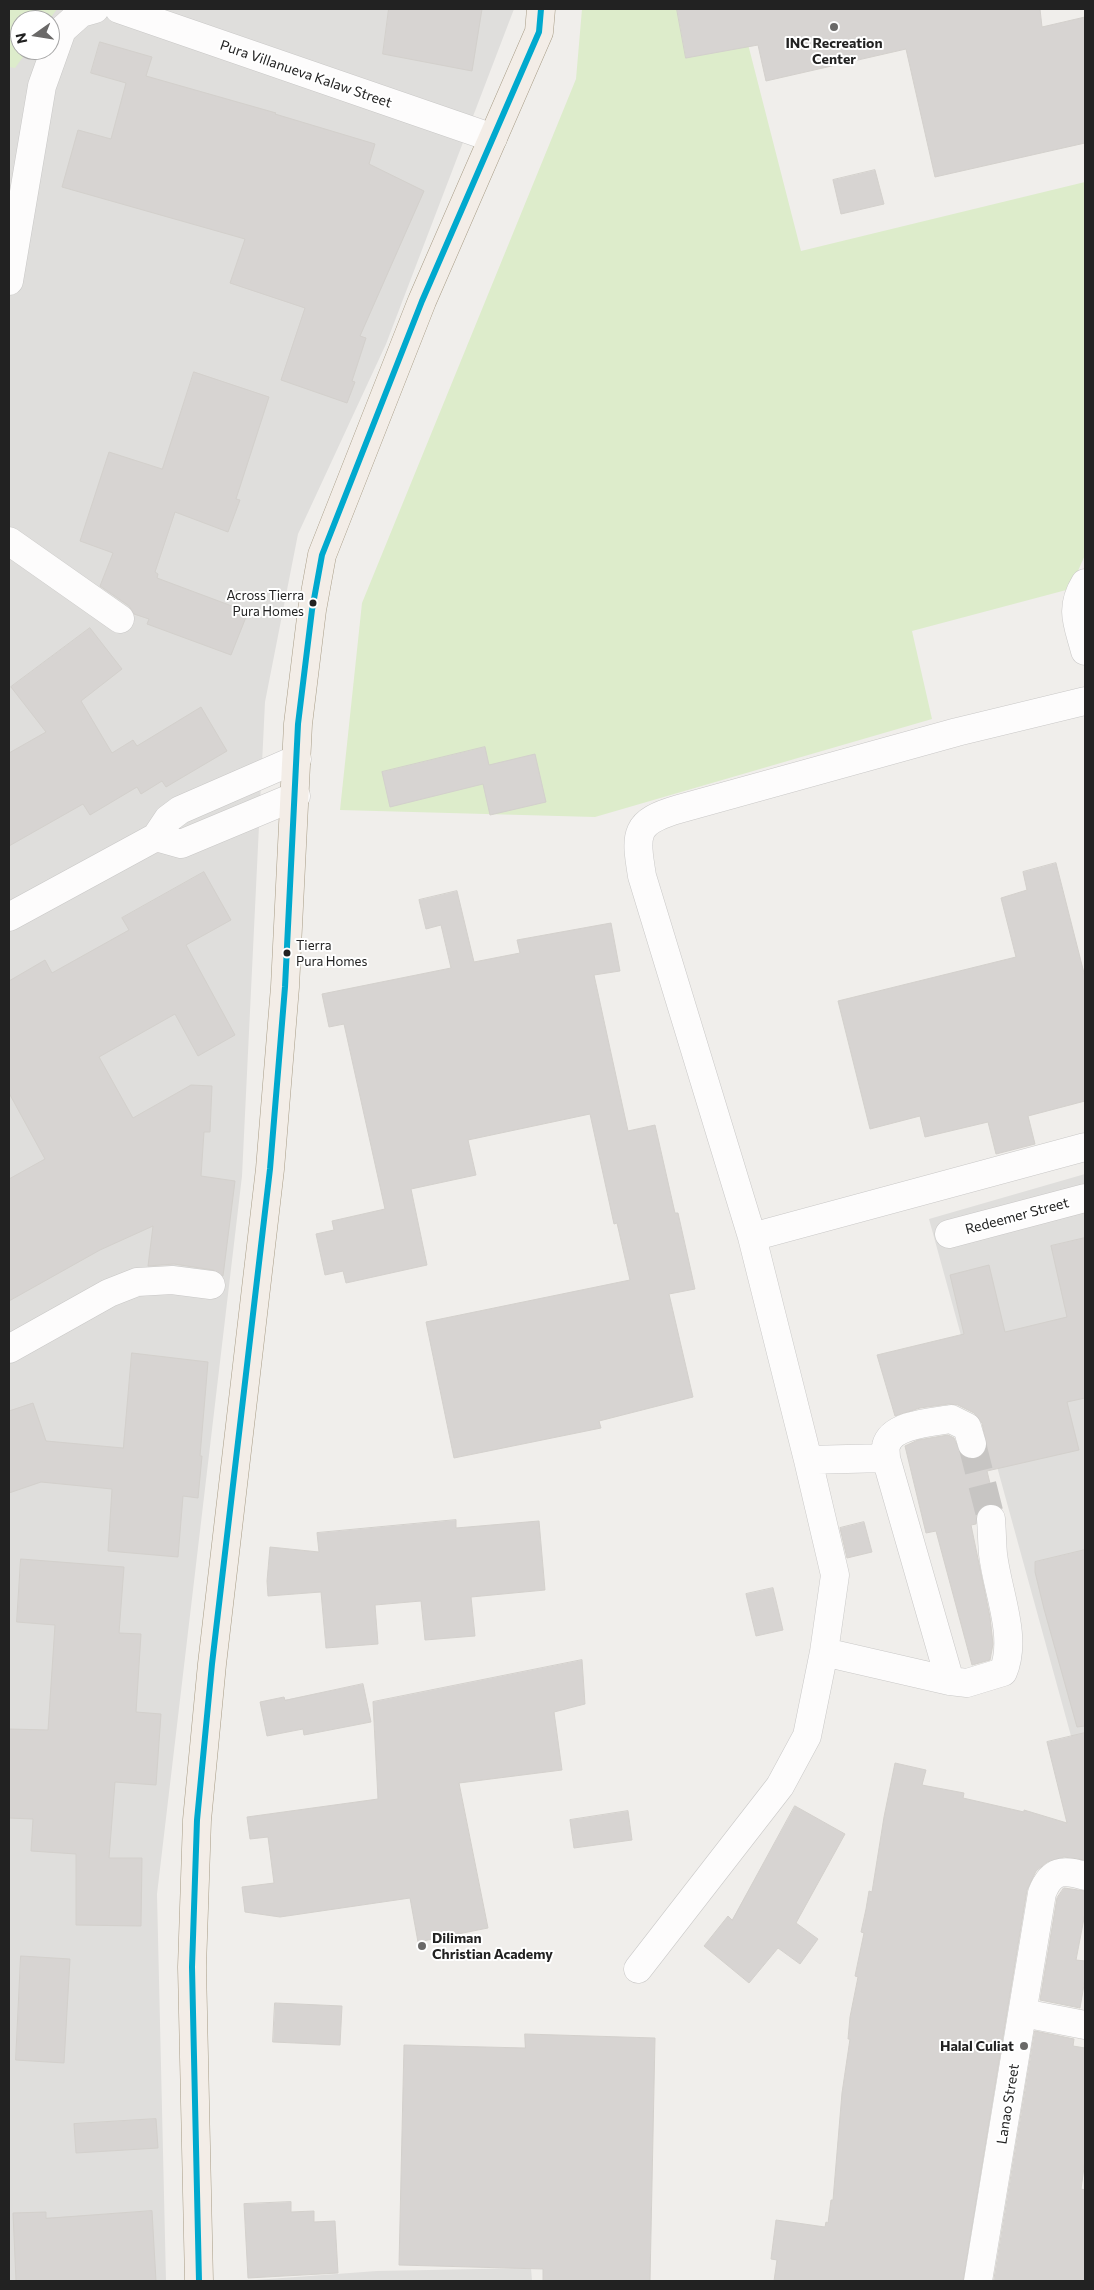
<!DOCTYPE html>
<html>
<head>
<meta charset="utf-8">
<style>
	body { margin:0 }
	#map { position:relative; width:1094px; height:2290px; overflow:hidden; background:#f0eeeb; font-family:Commissioner,sans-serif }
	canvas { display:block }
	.frame { position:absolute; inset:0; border:10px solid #222; pointer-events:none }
	.north { position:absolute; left:10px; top:10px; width:50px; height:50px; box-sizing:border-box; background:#fff; border:1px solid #a7a7a7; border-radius:50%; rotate:257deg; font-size:14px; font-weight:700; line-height:20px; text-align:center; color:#222 }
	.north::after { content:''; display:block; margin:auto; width:18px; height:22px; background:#6a6968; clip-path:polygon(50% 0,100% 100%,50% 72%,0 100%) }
</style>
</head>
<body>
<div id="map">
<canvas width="1094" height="2290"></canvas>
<div class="frame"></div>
<div class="north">N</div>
</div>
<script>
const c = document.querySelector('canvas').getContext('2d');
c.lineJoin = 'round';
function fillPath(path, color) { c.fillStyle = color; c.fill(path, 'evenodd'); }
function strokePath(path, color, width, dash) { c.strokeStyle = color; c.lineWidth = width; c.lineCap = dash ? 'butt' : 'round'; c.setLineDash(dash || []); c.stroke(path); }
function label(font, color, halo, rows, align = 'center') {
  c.font = font + ' Commissioner,sans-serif'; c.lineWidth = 4; c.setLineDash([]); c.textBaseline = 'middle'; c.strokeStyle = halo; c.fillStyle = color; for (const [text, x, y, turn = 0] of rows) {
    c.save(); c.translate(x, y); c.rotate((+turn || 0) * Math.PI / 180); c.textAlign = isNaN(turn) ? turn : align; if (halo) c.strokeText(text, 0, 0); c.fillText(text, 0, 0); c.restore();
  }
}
const residential = new Path2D(`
	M 9,9 L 514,9 L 386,344 L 298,534 L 265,702 L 242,1176 L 157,1894 L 166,2281 L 9,2281 ZM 20,20 L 50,20 L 50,50 L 20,50 Z
	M 1085,1174 L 1085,1787 L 929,1219 Z
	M 531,2268 L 532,2281 L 242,2281 L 377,2271 Z`);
const grass = new Path2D(`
	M 9,9 L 57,9 L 49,20 L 20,20 L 20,50 L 28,50 L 15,68 L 9,67 Z
	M 582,9 L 739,9 L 801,251 L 1085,182 L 1085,555 L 1070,589 L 912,631 L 932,719 L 595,817 L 340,810 L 362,603 L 576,79 Z`);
const building = new Path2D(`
	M 389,9 L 482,9 L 472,71 L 383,54 Z
	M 677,9 L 1040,9 L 1042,27 L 1085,17 L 1085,143 L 935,177 L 906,49 L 766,81 L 758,45 L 686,58 Z
	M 100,42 L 152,57 L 146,76 L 276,113 L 275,114 L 375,144 L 369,164 L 424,191 L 360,336 L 366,338 L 352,381 L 355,382 L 347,403 L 281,380 L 305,308 L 230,283 L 245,239 L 62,187 L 78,130 L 111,139 L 126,83 L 91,73 Z
	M 875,170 L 884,204 L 841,214 L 833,180 Z
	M 194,372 L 269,397 L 236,499 L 240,500 L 228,532 L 175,512 L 155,572 L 158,574 L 157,578 L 248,612 L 231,655 L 147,624 L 149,619 L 134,614 L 129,606 L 100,586 L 113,553 L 80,541 L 109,452 L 162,469 Z
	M 90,628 L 122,669 L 81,701 L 112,753 L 133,740 L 137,746 L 201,707 L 227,751 L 166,787 L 162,781 L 141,794 L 137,787 L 90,815 L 83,804 L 9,846 L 9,753 L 46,732 L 11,687 Z
	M 485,747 L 489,765 L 535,754 L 546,802 L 490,815 L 483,784 L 390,807 L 382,772 Z
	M 1056,863 L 1085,977 L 1085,1101 L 1028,1116 L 1035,1144 L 996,1154 L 988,1122 L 925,1137 L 920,1116 L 870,1129 L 838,1001 L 1016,957 L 1001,898 L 1027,890 L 1023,872 Z
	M 204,872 L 231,920 L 186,945 L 235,1035 L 198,1056 L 175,1014 L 99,1057 L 133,1118 L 191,1085 L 212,1086 L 210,1132 L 204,1132 L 201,1176 L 235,1181 L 223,1276 L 213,1270 L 174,1264 L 148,1266 L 153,1226 L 100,1250 L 9,1301 L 9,1179 L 45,1159 L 9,1093 L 9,981 L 45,960 L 52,973 L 129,930 L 122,918 Z
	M 457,891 L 474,962 L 520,953 L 517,940 L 611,923 L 620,971 L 594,975 L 628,1131 L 655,1125 L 675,1213 L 678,1213 L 695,1289 L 669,1294 L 693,1397 L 599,1421 L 601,1428 L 454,1458 L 426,1322 L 630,1280 L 617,1223 L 614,1224 L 590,1114 L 468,1140 L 476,1175 L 411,1189 L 427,1265 L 346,1283 L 343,1271 L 325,1275 L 316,1234 L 334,1230 L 332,1221 L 385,1209 L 344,1024 L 329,1027 L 322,994 L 451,968 L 441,925 L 426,929 L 419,900 Z
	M 1085,1238 L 1085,1398 L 1067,1402 L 1079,1450 L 987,1471 L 995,1504 L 989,1504 L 982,1506 L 977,1513 L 976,1524 L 971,1525 L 990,1617 L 993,1644 L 990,1660 L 972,1665 L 936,1531 L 926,1533 L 905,1446 L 918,1440 L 948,1435 L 954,1438 L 962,1456 L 969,1459 L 977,1459 L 984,1454 L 987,1447 L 982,1423 L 974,1413 L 958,1405 L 949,1404 L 920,1408 L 895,1416 L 877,1355 L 964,1334 L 950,1275 L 989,1265 L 1005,1332 L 1067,1317 L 1051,1246 Z
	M 132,1353 L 208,1362 L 200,1456 L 202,1456 L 198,1498 L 183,1496 L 178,1557 L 108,1551 L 112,1489 L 41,1482 L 9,1493 L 9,1411 L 33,1403 L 46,1441 L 123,1448 Z
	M 456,1520 L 456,1528 L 539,1521 L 545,1590 L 471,1597 L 475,1636 L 425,1640 L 421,1601 L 375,1605 L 378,1644 L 326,1648 L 321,1592 L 268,1596 L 267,1581 L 270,1547 L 319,1552 L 317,1533 Z
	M 864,1522 L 872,1552 L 847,1558 L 840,1528 Z
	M 1085,1550 L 1085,1726 L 1077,1727 L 1044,1609 L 1035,1572 L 1035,1562 Z
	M 21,1559 L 124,1567 L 119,1633 L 141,1634 L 136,1712 L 161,1714 L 156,1785 L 115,1782 L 109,1858 L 142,1858 L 141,1926 L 76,1925 L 76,1854 L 31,1851 L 33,1819 L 9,1818 L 9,1729 L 48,1730 L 55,1625 L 17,1622 Z
	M 773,1588 L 783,1630 L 756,1636 L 746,1594 Z
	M 582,1660 L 585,1704 L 554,1712 L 562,1770 L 459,1783 L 488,1928 L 418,1942 L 410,1898 L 280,1917 L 245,1912 L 242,1887 L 274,1883 L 268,1837 L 250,1839 L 247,1817 L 378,1799 L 373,1702 Z
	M 363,1684 L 371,1722 L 304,1735 L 303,1729 L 267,1736 L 260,1702 L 284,1697 L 285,1700 Z
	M 1085,1733 L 1085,1860 L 1064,1857 L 1047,1862 L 1036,1871 L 1027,1890 L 963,2281 L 774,2281 L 777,2260 L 771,2259 L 776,2220 L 825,2227 L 826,2222 L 828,2223 L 831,2200 L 833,2200 L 842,2093 L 850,2039 L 848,2039 L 850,2017 L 858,1977 L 855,1976 L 864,1933 L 861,1932 L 866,1909 L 869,1891 L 872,1892 L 884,1817 L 895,1763 L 926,1770 L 922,1785 L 964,1793 L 963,1798 L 1024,1812 L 1024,1810 L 1067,1823 L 1047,1742 Z
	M 795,1806 L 845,1834 L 796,1923 L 818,1939 L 800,1964 L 778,1948 L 749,1983 L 704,1946 L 728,1916 L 732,1920 Z
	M 628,1811 L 632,1840 L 574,1848 L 570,1820 Z
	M 1064,1888 L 1085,1891 L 1085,1913 L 1076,1960 L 1085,1961 L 1085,1979 L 1080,2008 L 1040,2000 L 1057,1898 Z
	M 21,1956 L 70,1959 L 64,2063 L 16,2060 Z
	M 275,2003 L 342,2006 L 340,2045 L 273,2042 Z
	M 1035,2031 L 1074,2039 L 1073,2046 L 1085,2048 L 1085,2160 L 1081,2189 L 1085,2190 L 1085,2281 L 994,2281 Z
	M 525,2034 L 655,2038 L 650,2281 L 543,2281 L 543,2269 L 399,2265 L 404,2045 L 525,2048 Z
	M 156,2119 L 158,2148 L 76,2153 L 74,2124 Z
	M 291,2202 L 291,2212 L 314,2211 L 314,2222 L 335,2221 L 338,2273 L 248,2278 L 244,2204 Z
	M 152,2211 L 156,2281 L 16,2281 L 13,2213 L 46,2212 L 46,2218 Z`);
const minorTunnel = new Path2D(`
	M 972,1444 L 991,1519`);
const minor = new Path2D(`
	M 119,9 L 493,138
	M 9,281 L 42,86 L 62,30 L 81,13 L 95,9
	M 9,541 L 120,619
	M 1085,583 C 1069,609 1078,624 1085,651
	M 156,837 L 181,844 L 296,796
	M 9,917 L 156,837 L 168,819 L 180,810 L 297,759
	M 949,1234 L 1085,1198
	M 752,1237 L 1085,1147
	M 9,1349 L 109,1293 L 137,1282 L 172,1280 L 211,1285
	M 808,1460 L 886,1458
	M 824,1652 L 950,1681 L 967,1683 L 1003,1672 C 1018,1637 997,1591 993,1554 C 992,1543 992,1531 991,1519
	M 950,1681 L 886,1458 C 886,1454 885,1449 886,1446 C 891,1424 933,1422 951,1419 L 967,1427 L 972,1444
	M 638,1969 L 780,1786 L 807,1736 L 824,1652 L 835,1575 L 808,1460 L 752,1237 L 642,876 C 635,833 634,822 679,809 L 957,732 L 1085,701
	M 1023,2013 L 1085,2025
	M 978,2281 L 1042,1893 C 1051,1870 1063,1869 1085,1876`);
const major = new Path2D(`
	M 199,2281 L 192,1967 L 197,1820 L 212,1664 L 270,1169 L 285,987 L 298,724 L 312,610 L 322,555 L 422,301 L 539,32 L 541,9`);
const bus1 = new Path2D(`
	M 199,2281 L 192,1967 L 197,1820 L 212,1664 L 270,1169 L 285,987 L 298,724 L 312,610 L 322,555 L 422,301 L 539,32 L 541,9`);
const markers = [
	[834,27,5,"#6a6968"],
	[313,603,4.5,"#222"],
	[287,953,4.5,"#222"],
	[422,1946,5,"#6a6968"],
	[1024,2046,5,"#6a6968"]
];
const busNames = [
	["Across Tierra",304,596],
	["Pura Homes",304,612],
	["Tierra",296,946,"left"],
	["Pura Homes",296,962,"left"]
];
const poiNames = [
	["INC Recreation",834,43],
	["Center",834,59],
	["Diliman",432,1938,"left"],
	["Christian Academy",432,1954,"left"],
	["Halal Culiat",1014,2046,"right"]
];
const streetNames = [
	["Pura Villanueva Kalaw Street",306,74,19],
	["Redeemer Street",1017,1216,-15],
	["Lanao Street",1008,2104,-81]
];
fillPath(residential, '#dfdedc');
fillPath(grass, '#ddeccb');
fillPath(building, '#d7d4d2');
strokePath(building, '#d3d0cc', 1);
strokePath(minorTunnel, '#c7c5c3', 28, [28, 14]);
strokePath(minor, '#c9c8c7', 29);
strokePath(major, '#a79c86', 29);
strokePath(minor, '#fdfcfc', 28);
strokePath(major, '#f3ede7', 28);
strokePath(bus1, '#00a9ce', 6);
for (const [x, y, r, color] of markers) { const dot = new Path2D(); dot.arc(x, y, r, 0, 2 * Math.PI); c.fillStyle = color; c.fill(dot); strokePath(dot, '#fff', 2); }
label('13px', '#222', '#fff', busNames, 'right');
label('bold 14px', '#222', '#fff', poiNames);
label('14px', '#222', '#fff', streetNames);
</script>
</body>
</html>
